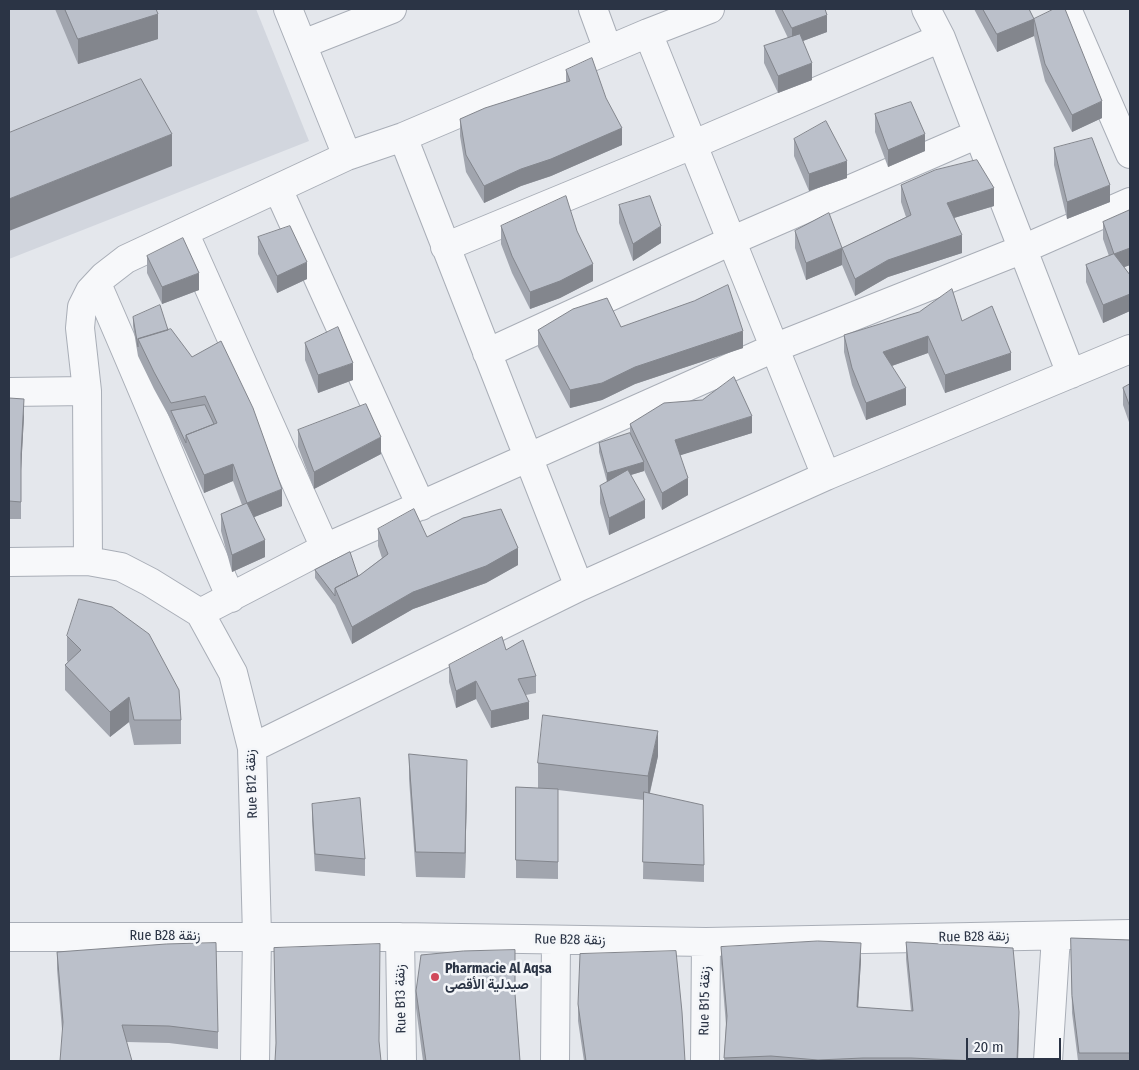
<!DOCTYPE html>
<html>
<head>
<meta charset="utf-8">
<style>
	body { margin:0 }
	#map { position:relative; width:1139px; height:1070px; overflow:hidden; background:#e4e7ec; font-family:"Fira Sans Condensed",sans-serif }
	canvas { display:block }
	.frame { position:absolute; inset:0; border:10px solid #2b3445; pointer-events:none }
	.scale { position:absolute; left:966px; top:1038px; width:95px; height:22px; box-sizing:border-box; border:2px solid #2b3445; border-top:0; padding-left:6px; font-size:15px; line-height:18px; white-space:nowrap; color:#2b3445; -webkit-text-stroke:4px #f4f6f9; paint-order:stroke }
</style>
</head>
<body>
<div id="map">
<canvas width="1139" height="1070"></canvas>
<div class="frame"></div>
<div class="scale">20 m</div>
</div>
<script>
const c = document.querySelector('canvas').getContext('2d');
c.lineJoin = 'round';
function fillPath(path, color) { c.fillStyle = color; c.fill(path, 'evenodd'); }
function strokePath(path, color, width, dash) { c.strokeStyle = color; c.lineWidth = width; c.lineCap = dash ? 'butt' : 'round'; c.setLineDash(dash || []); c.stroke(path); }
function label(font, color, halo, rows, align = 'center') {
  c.font = font + ' "Fira Sans Condensed",Vazirmatn,sans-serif'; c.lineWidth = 5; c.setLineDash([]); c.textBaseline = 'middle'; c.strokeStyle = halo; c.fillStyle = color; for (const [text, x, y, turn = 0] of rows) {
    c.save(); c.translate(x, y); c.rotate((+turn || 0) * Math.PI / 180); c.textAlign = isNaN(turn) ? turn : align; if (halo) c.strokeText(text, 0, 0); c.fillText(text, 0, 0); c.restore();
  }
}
const built = new Path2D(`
	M 9,9 L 256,9 L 309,141 L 9,259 Z`);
const minor = new Path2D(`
	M 288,9 L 347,156
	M 593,9 L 608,50
	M 926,9 L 941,38 L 1071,374
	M 1067,9 L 1130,154
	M 648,33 L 826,476
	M 303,44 L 392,9
	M 403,137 L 579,587
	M 278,189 L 421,506
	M 184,232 L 325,548
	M 445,247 L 692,145 L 941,38
	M 97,284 C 143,388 185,494 231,598
	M 487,353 L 731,241 L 978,134
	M 9,392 L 87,391
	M 88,561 L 87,391 L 80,328 L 82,307 L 90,291 L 104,276 L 126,259 L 347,156 L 403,137 L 648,33 L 710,9
	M 9,562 L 88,561 L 121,567 L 150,582 L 200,613 L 233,673 L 252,748 L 257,936 L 255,1061
	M 200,613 L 325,548 L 774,348 L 1023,249 L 1130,202
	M 252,748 L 579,587 L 826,476 L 1130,349
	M 9,937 L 400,937 L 706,942 L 1130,934
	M 400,937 L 402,1061
	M 555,1061 L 556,940
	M 705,1061 L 706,942
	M 1048,1061 L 1056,936`);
const wall = new Path2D(`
	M 55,9 L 156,9 L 158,39 L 78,64 Z
	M 775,9 L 825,9 L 827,32 L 803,41 L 812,80 L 778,93 L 764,63 L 764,46 L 788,38 L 775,11 Z
	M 974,9 L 1029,9 L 1034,19 L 1102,118 L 1072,132 L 1045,81 L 1034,36 L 997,52 Z
	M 566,70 L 622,145 L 551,176 L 521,186 L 484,203 L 466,172 L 460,136 L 460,119 L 566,82 Z
	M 875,114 L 925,151 L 888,167 L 875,132 Z
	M 794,139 L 847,178 L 809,191 L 794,156 Z
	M 1054,148 L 1110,202 L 1067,219 L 1054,165 Z
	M 901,185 L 994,206 L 954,218 L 962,253 L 888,277 L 855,296 L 842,265 L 842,248 L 906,217 L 901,202 Z
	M 619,205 L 661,243 L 633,261 L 619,223 Z
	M 1130,210 L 1130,265 L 1124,267 L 1130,275 L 1130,311 L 1103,323 L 1086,282 L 1086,265 L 1109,256 L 1103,239 L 1103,222 Z
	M 501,226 L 593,281 L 560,298 L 530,309 L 512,273 L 501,244 Z
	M 795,231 L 842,265 L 806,280 L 795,248 Z
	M 258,237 L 307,279 L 277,293 L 258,254 Z
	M 147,256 L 199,290 L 162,304 L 147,273 Z
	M 133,317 L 168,330 L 282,506 L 254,517 L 265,557 L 232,572 L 221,531 L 221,514 L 242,505 L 233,481 L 204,493 L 186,452 L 171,420 L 154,389 L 138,356 L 133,326 Z
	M 962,321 L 1011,370 L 945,393 L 928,353 L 892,366 L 906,405 L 866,420 L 852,385 L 844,352 L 844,335 Z
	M 621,327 L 743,348 L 635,384 L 602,400 L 570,408 L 538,347 L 538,330 Z
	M 305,343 L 353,380 L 318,393 L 305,360 Z
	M 1130,384 L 1130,425 L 1123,405 L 1123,388 Z
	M 9,398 L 24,416 L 21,469 L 21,519 L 9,519 Z
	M 630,424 L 752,433 L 680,455 L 688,495 L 662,510 L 644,470 L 644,471 L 631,475 L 645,518 L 609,535 L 600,503 L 600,486 L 607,482 L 599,452 L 599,443 L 630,433 Z
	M 298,430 L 381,454 L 314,489 L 298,447 Z
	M 378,529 L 427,537 L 518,565 L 486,583 L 413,609 L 352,644 L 335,605 L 315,578 L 315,570 L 358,576 L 360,575 L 382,558 L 378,546 Z
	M 67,636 L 181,720 L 181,744 L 134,745 L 129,722 L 110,737 L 65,690 L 65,665 L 68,662 L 67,661 Z
	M 506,650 L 536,676 L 536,693 L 526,695 L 529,719 L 491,728 L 476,699 L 456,708 L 449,682 L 449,665 Z
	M 409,754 L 467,785 L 465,878 L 416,877 L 409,779 Z
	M 658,756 L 650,793 L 704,865 L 704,882 L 643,879 L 644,800 L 558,790 L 558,879 L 516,878 L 516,787 L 538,788 L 538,763 Z
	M 312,804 L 365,859 L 365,876 L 315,871 L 312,821 Z
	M 1071,938 L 1130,940 L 1130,1061 L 1078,1061 L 1072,1013 Z
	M 906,942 L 1019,1029 L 1018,1061 L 724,1061 L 726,1025 L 721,964 L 721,947 L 861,960 L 858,1007 L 911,1011 L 906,959 Z
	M 57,952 L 218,1032 L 218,1049 L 169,1043 L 127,1042 L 62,1030 L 57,969 Z
	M 416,991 L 515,994 L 520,1061 L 423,1061 L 416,1008 Z
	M 578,1004 L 685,1061 L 584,1061 L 578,1021 Z`);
const shadedWall = new Path2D(`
	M 158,14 L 158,39 L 78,64 L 78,39 Z
	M 827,15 L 827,32 L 792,45 L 792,28 Z
	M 1034,19 L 1034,36 L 997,52 L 997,34 Z
	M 812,63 L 812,80 L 778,93 L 778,76 Z
	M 1102,101 L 1102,118 L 1072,132 L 1072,115 Z
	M 622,128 L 622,145 L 551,176 L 521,186 L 484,203 L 484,186 L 521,169 Z
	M 172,134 L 172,166 L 9,231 L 9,199 Z
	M 925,134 L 925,151 L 888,167 L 888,150 Z
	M 847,161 L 847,178 L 809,191 L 809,174 Z
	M 1110,185 L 1110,202 L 1067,219 L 1067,202 Z
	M 994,188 L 994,206 L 947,220 L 947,203 Z
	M 661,226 L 661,243 L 633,261 L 633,244 Z
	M 962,235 L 962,253 L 888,277 L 855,296 L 855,279 L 888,260 Z
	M 842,248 L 842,265 L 806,280 L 806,263 Z
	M 1130,248 L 1130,265 L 1114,271 L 1114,254 Z
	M 307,262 L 307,279 L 277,293 L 277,276 Z
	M 593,264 L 593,281 L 560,298 L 530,309 L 530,292 Z
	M 199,273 L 199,290 L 162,304 L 162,287 Z
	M 1130,294 L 1130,311 L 1103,323 L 1103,305 Z
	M 743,331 L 743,348 L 635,384 L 602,400 L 570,408 L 570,390 L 635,367 Z
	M 928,336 L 928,353 L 883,369 L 883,352 Z
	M 1011,353 L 1011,370 L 945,393 L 945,375 Z
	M 353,363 L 353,380 L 318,393 L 318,375 Z
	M 906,388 L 906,405 L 866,420 L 866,403 Z
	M 24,399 L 24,416 L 21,471 L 21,454 Z
	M 752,416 L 752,433 L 675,457 L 675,440 Z
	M 381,437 L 381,454 L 314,489 L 314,472 Z
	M 644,462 L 644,471 L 607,482 L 607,473 Z
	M 233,464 L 233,481 L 204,493 L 204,475 Z
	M 688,478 L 688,495 L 662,510 L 662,493 Z
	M 282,489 L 282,506 L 247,520 L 247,503 Z
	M 645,500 L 645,518 L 609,535 L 609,518 Z
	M 265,540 L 265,557 L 232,572 L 232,555 Z
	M 518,548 L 518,565 L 486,583 L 413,609 L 352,644 L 352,627 L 413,592 Z
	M 476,681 L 476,699 L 456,708 L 456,691 Z
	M 129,697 L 129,722 L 110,737 L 110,712 Z
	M 529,702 L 529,719 L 491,728 L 491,711 Z
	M 658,731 L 658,756 L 648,800 L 648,776 Z
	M 467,760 L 467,785 L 465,878 L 465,853 Z
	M 861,943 L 861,960 L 857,1024 L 857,1007 Z
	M 1019,1012 L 1018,1061 L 1017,1061 Z`);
const building = new Path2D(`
	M 65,9 L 156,9 L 158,14 L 78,39 Z
	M 782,9 L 825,9 L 827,15 L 792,28 Z
	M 983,9 L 1029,9 L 1034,19 L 997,34 Z
	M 1054,9 L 1065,9 L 1102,101 L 1072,115 L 1045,64 L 1034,19 Z
	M 800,34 L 812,63 L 778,76 L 764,46 Z
	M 592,58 L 606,98 L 622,128 L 551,159 L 521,169 L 484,186 L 466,155 L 460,119 L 485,108 L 570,81 L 566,70 Z
	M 141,79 L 172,134 L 9,199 L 9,133 Z
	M 911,102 L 925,134 L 888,150 L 875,114 Z
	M 826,121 L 847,161 L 809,174 L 794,139 Z
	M 1092,138 L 1110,185 L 1067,202 L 1054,148 Z
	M 977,160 L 994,188 L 947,203 L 962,235 L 888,260 L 855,279 L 842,248 L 911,215 L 901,185 L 935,170 Z
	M 566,196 L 577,231 L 593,264 L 560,281 L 530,292 L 512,256 L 501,226 Z
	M 650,196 L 661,226 L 633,244 L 619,205 Z
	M 1130,210 L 1130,248 L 1114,254 L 1103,222 Z
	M 829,213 L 842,248 L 806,263 L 795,231 Z
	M 290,226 L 307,262 L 277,276 L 258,237 Z
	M 183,238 L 199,273 L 162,287 L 147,256 Z
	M 1114,254 L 1130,275 L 1130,294 L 1103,305 L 1086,265 Z
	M 728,285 L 743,331 L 635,367 L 602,383 L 570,390 L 538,330 L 573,309 L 607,298 L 621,327 L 694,301 Z
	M 952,289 L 962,321 L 992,306 L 1011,353 L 945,375 L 928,336 L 883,352 L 906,388 L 866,403 L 852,368 L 844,335 L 919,312 Z
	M 160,305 L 168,330 L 138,339 L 138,347 L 133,317 Z
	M 338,327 L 353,363 L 318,375 L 305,343 Z
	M 171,329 L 192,357 L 221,341 L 253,408 L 282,489 L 247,503 L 265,540 L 232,555 L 221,514 L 247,503 L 233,464 L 204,475 L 186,435 L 217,423 L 205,396 L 171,403 L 154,372 L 138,339 Z
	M 734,377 L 752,416 L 675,440 L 688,478 L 662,493 L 630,424 L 664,403 L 702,400 Z
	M 1130,384 L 1130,407 L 1123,388 Z
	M 9,398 L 24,399 L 21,454 L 21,502 L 9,501 Z
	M 366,404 L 381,437 L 314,472 L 298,430 Z
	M 205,405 L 214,424 L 186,435 L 186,443 L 171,411 Z
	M 630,433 L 644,462 L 607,473 L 599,443 Z
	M 628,470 L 645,500 L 609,518 L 600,486 Z
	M 414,509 L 427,537 L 463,518 L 501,509 L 518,548 L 486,566 L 413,592 L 352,627 L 335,588 L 360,575 L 388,554 L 378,529 Z
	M 350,552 L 358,576 L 335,588 L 335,596 L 315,570 Z
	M 79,599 L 112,607 L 149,634 L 179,690 L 181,720 L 134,720 L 129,697 L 110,712 L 65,665 L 81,650 L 67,636 Z
	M 502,637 L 506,650 L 523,640 L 536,676 L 518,679 L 529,702 L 491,711 L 476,681 L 456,691 L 449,665 Z
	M 543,715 L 658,731 L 648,776 L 538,763 Z
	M 409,754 L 467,760 L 465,853 L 416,852 Z
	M 516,787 L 558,789 L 558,862 L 516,860 Z
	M 644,792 L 703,805 L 704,865 L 643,862 Z
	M 360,798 L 365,859 L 315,854 L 312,804 Z
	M 1071,938 L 1130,940 L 1130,1053 L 1079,1053 L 1072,996 Z
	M 818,941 L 861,943 L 857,1007 L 913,1011 L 906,942 L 1013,948 L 1019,1012 L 1017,1061 L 978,1061 L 911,1058 L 863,1058 L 818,1060 L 771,1056 L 724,1058 L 727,1016 L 721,947 Z
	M 216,943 L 218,1032 L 169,1026 L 122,1025 L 132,1061 L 60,1061 L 63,1022 L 57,952 L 166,944 Z
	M 380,944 L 379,1041 L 381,1061 L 275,1061 L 276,1043 L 274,948 Z
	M 515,950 L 515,994 L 520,1061 L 426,1061 L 416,991 L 421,955 L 463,951 Z
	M 676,951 L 682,1012 L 685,1061 L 586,1061 L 578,1004 L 580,954 Z`);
const markers = [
	[435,977,5,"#d1495b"]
];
const streetNames = [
	["Rue B12 زنقة",252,784,-92],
	["Rue B28 زنقة",165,936],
	["Rue B28 زنقة",974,937,-1],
	["Rue B28 زنقة",570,940,1],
	["Rue B13 زنقة",401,999,-91],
	["Rue B15 زنقة",705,1001,-89]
];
const poiNames = [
	["Pharmacie Al Aqsa",445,969],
	["صيدلية الأقصى",445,985]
];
fillPath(built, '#d2d6de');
strokePath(minor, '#a9aeb7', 30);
strokePath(minor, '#f7f8fa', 28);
fillPath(wall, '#a1a5ae');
fillPath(shadedWall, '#83868d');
fillPath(building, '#bbc0ca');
strokePath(building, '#83868d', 1);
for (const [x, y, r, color] of markers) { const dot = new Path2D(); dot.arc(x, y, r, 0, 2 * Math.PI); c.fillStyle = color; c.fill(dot); strokePath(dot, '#f4f6f9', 2); }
label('14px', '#2b3445', '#f4f6f9', streetNames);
label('bold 14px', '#2b3445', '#f4f6f9', poiNames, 'left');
</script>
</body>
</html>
